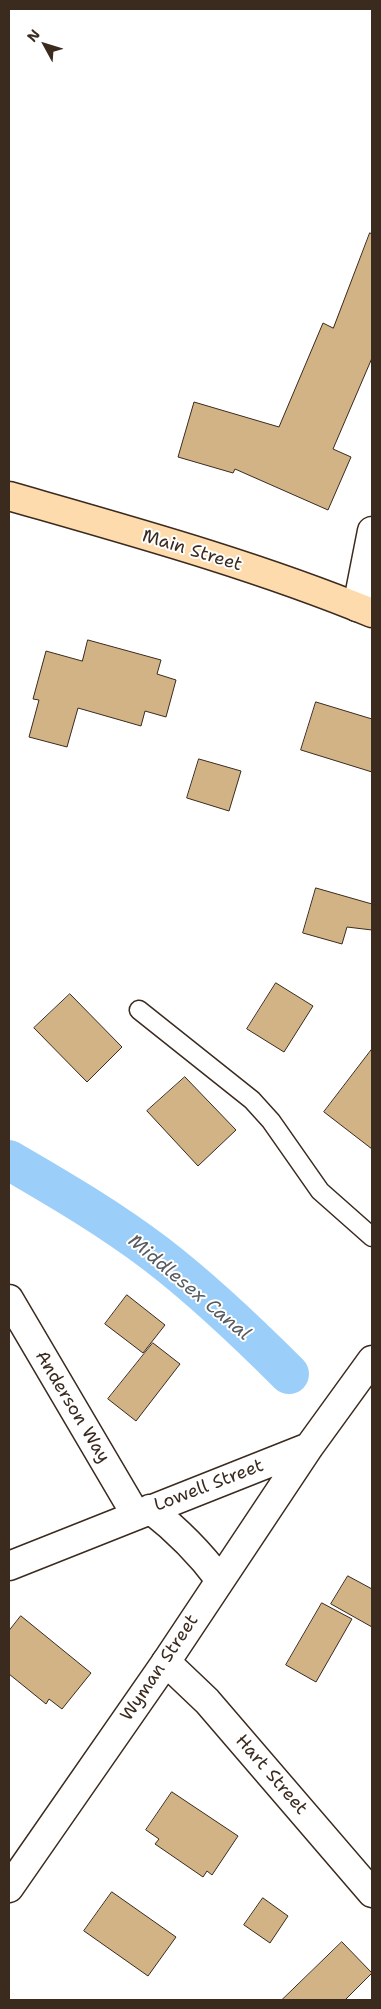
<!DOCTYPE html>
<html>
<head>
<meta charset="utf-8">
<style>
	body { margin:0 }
	#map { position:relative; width:381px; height:2009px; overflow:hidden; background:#fff; font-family:"Shantell Sans",sans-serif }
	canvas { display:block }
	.frame { position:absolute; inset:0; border:10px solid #3b2a1e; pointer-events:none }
	.north { position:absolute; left:20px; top:20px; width:50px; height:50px; -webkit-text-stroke:4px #fff; paint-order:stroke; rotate:309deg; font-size:14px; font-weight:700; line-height:20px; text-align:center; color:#3b2a1e }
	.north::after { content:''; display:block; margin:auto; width:18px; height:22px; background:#3b2a1e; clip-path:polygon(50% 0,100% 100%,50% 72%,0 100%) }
</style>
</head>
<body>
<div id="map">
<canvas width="381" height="2009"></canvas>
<div class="frame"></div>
<div class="north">N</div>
</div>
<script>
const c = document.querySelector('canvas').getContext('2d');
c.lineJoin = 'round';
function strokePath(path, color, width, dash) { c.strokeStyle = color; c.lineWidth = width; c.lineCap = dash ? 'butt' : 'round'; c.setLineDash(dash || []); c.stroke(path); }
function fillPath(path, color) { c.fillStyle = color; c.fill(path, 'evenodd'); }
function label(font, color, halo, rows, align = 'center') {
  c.font = font + ' "Shantell Sans",sans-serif'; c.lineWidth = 4; c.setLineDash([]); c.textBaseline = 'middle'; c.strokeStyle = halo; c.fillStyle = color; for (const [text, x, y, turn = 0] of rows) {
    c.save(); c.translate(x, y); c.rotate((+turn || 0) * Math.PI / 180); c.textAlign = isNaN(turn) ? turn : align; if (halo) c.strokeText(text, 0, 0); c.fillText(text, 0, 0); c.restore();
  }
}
const canal = new Path2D(`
	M 9,1160 C 59,1189 110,1219 156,1254 C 203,1290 247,1332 289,1374`);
const building = new Path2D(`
	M 370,233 L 372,234 L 372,358 L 333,449 L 351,457 L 328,510 L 235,469 L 233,473 L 178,457 L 194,402 L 279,427 L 323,323 L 333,328 Z
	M 88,640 L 161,660 L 157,674 L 176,680 L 166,717 L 145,711 L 141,726 L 78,708 L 67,747 L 29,737 L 39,700 L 33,699 L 46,651 L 82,661 Z
	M 316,702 L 372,719 L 372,772 L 301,750 Z
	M 199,759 L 241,771 L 229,811 L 187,798 Z
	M 316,888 L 372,904 L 372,930 L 347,927 L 342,944 L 303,933 Z
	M 276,983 L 313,1006 L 284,1052 L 247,1029 Z
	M 70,994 L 122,1047 L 87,1082 L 34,1028 Z
	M 372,1049 L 372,1149 L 324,1112 Z
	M 185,1077 L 236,1130 L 198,1166 L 147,1111 Z
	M 127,1295 L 165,1325 L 143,1353 L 105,1324 Z
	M 153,1343 L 180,1364 L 136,1421 L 108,1399 Z
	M 348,1576 L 372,1589 L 372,1627 L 331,1604 Z
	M 322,1603 L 352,1619 L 316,1682 L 286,1665 Z
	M 21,1616 L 91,1673 L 62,1709 L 49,1699 L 46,1704 L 9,1674 L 9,1631 Z
	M 172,1792 L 238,1836 L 212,1875 L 207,1871 L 203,1877 L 155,1844 L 159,1839 L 146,1830 Z
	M 112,1892 L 176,1937 L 148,1976 L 84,1931 Z
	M 263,1898 L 288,1916 L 270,1943 L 244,1925 Z
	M 342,1942 L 372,1973 L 345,2000 L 282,2000 Z`);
const lane = new Path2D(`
	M 139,1010 L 252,1100 L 271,1121 L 320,1191 L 372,1237`);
const street = new Path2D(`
	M 357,607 L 372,531
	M 9,1299 L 136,1515
	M 166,1662 L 207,1701 L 372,1893`);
const secondary = new Path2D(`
	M 150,1509 C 177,1530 200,1553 220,1580
	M 9,1566 L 309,1447
	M 9,1888 L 166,1662 L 309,1447 L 372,1360`);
const primary = new Path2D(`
	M 9,496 C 131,531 255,565 372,613`);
const streetNames = [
	["Main Street",192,551,17],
	["Anderson Way",72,1407,59],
	["Lowell Street",209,1486,-21],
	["Wyman Street",160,1668,-56],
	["Hart Street",271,1775,49]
];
const waterNames = [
	["Middlesex Canal",189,1288,40]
];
strokePath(canal, '#9bcff9', 40);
fillPath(building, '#d1b385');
strokePath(building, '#3b2a1e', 1);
strokePath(lane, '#3b2a1e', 21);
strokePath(street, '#3b2a1e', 31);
strokePath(secondary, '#3b2a1e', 31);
strokePath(primary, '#3b2a1e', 31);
strokePath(lane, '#fff', 18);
strokePath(street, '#fff', 28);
strokePath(secondary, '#fff', 28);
strokePath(primary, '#fedbac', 28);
label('18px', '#3b2a1e', '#fff', streetNames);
label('italic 19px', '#585c60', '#fff', waterNames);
</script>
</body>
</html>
